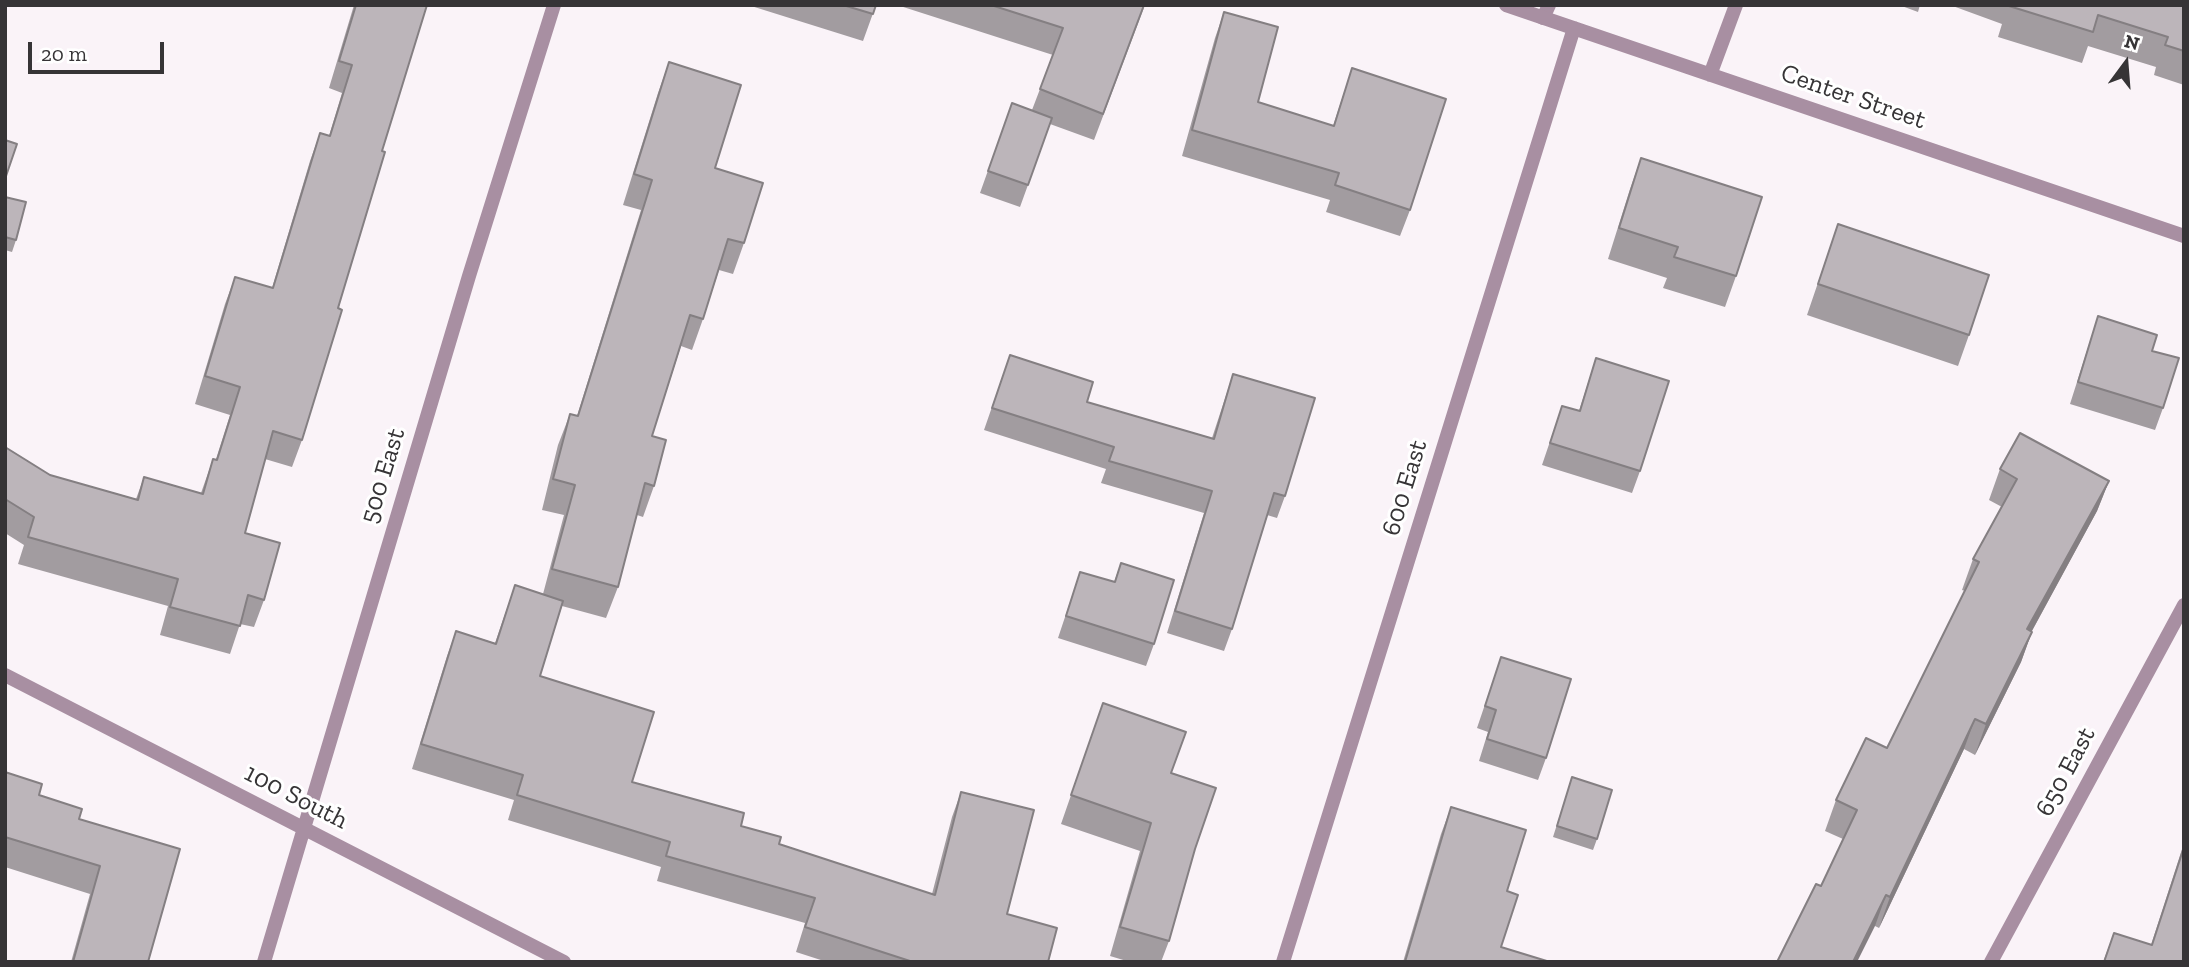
<!DOCTYPE html>
<html>
<head>
<meta charset="utf-8">
<style>
	body { margin:0 }
	#map { position:relative; width:2189px; height:967px; overflow:hidden; background:#faf3f8; font-family:"Zilla Slab",serif }
	canvas { display:block }
	.frame { position:absolute; inset:0; border:7px solid #363436; pointer-events:none }
	.north { position:absolute; left:2091px; top:28px; width:70px; height:70px; -webkit-text-stroke:5px #fff; paint-order:stroke; rotate:16deg; font-size:19px; font-weight:700; line-height:28px; text-align:center; color:#363436 }
	.north::after { content:''; display:block; margin:auto; width:24px; height:32px; background:#363436; clip-path:polygon(50% 0,100% 100%,50% 72%,0 100%) }
	.scale { position:absolute; left:28px; top:42px; width:136px; height:32px; box-sizing:border-box; border:4px solid #363436; border-top:0; padding-left:9px; font-size:21px; line-height:24px; white-space:nowrap; color:#363436; -webkit-text-stroke:5px #fff; paint-order:stroke }
</style>
</head>
<body>
<div id="map">
<canvas width="2189" height="967"></canvas>
<div class="frame"></div>
<div class="north">N</div>
<div class="scale">20 m</div>
</div>
<script>
const c = document.querySelector('canvas').getContext('2d');
c.lineJoin = 'round';
function strokePath(path, color, width, dash) { c.strokeStyle = color; c.lineWidth = width; c.lineCap = dash ? 'butt' : 'round'; c.setLineDash(dash || []); c.stroke(path); }
function fillPath(path, color) { c.fillStyle = color; c.fill(path, 'evenodd'); }
function label(font, color, halo, rows, align = 'center') {
  c.font = font + ' "Zilla Slab",serif'; c.lineWidth = 6; c.setLineDash([]); c.textBaseline = 'middle'; c.strokeStyle = halo; c.fillStyle = color; for (const [text, x, y, turn = 0] of rows) {
    c.save(); c.translate(x, y); c.rotate((+turn || 0) * Math.PI / 180); c.textAlign = isNaN(turn) ? turn : align; if (halo) c.strokeText(text, 0, 0); c.fillText(text, 0, 0); c.restore();
  }
}
const service = new Path2D(`
	M 1543,18 L 1549,5`);
const minor = new Path2D(`
	M 1506,5 L 2184,236
	M 1710,75 L 1736,5
	M 5,675 L 564,962
	M 264,962 L 469,276 L 554,5
	M 1283,962 L 1574,28
	M 1991,962 L 2184,605`);
const wall = new Path2D(`
	M 354,5 L 427,5 L 382,151 L 302,440 L 292,467 L 265,459 L 245,533 L 264,600 L 254,627 L 240,624 L 230,654 L 160,635 L 168,606 L 18,564 L 24,545 L 5,533 L 5,447 L 50,475 L 136,499 L 144,477 L 201,493 L 213,459 L 216,459 L 230,415 L 195,404 L 225,304 L 235,277 L 272,288 L 310,161 L 320,133 L 329,136 L 342,93 L 329,88 Z
	M 748,5 L 876,5 L 863,41 Z
	M 897,5 L 1145,5 L 1094,140 L 1050,124 L 1020,207 L 980,193 L 1012,103 L 1032,110 L 1053,55 Z
	M 1899,5 L 1920,5 L 1918,12 Z
	M 1950,5 L 2184,5 L 2184,85 L 2154,75 L 2156,67 L 2088,46 L 2082,63 L 1998,37 L 2002,24 Z
	M 1224,12 L 1258,102 L 1333,126 L 1352,68 L 1410,210 L 1400,236 L 1326,212 L 1330,200 L 1182,156 L 1215,38 Z
	M 669,62 L 715,168 L 744,243 L 733,274 L 719,270 L 703,319 L 692,350 L 681,346 L 652,436 L 654,486 L 643,517 L 637,515 L 618,587 L 606,618 L 562,606 L 540,676 L 632,782 L 741,826 L 779,844 L 932,894 L 952,817 L 961,792 L 1007,914 L 1048,962 L 827,962 L 796,952 L 805,923 L 657,881 L 661,867 L 508,820 L 514,800 L 412,769 L 447,656 L 456,631 L 495,643 L 515,585 L 543,594 L 564,515 L 542,510 L 558,445 L 570,414 L 577,416 L 641,210 L 623,205 L 658,93 Z
	M 1641,158 L 1736,276 L 1725,307 L 1663,288 L 1667,278 L 1608,259 L 1630,189 Z
	M 5,197 L 16,240 L 12,252 L 5,250 Z
	M 1838,224 L 1969,335 L 1958,366 L 1807,315 Z
	M 2098,316 L 2152,351 L 2163,408 L 2155,430 L 2070,404 Z
	M 1010,355 L 1087,402 L 1212,438 L 1233,374 L 1285,496 L 1277,518 L 1267,515 L 1232,629 L 1224,651 L 1167,633 L 1204,513 L 1101,483 L 1106,469 L 984,430 Z
	M 1596,358 L 1640,471 L 1632,493 L 1542,465 L 1562,406 L 1579,411 Z
	M 2000,469 L 2109,481 L 2097,511 L 2032,631 L 2021,662 L 1975,755 L 1964,749 L 1879,928 L 1875,926 L 1843,839 L 1825,831 L 1836,800 L 1887,748 L 1965,591 L 1962,590 L 1973,559 L 2002,507 L 1989,500 Z
	M 1121,563 L 1154,644 L 1146,666 L 1058,638 L 1080,572 L 1114,582 Z
	M 1501,657 L 1546,758 L 1538,780 L 1479,761 L 1488,732 L 1477,728 Z
	M 1103,703 L 1171,773 L 1169,941 L 1161,962 L 1130,962 L 1110,956 L 1140,851 L 1061,824 Z
	M 5,772 L 39,795 L 79,819 L 148,962 L 71,962 L 90,894 L 5,867 Z
	M 1572,777 L 1597,839 L 1593,850 L 1553,837 Z
	M 1451,807 L 1507,891 L 1501,947 L 1550,962 L 1403,962 L 1441,834 Z
	M 2184,843 L 2184,962 L 2103,962 L 2114,933 L 2151,945 Z`);
const shadedWall = new Path2D(`
	M 2109,481 L 2097,511 L 2016,660 L 2027,629 Z
	M 2032,632 L 2021,662 L 1975,755 L 1986,724 Z
	M 1975,719 L 1964,749 L 1879,928 L 1890,897 Z
	M 1886,895 L 1875,926 L 1857,962 L 1853,962 Z`);
const building = new Path2D(`
	M 356,5 L 427,5 L 382,151 L 385,152 L 338,308 L 342,310 L 302,440 L 273,431 L 245,533 L 280,543 L 264,600 L 248,595 L 240,626 L 170,607 L 178,579 L 28,537 L 34,517 L 5,499 L 5,447 L 50,475 L 138,500 L 144,477 L 203,494 L 213,459 L 217,460 L 240,387 L 205,376 L 235,277 L 273,288 L 320,133 L 330,136 L 352,65 L 339,61 Z
	M 843,5 L 876,5 L 873,14 Z
	M 991,5 L 1144,5 L 1103,114 L 1040,89 L 1063,28 Z
	M 2010,5 L 2184,5 L 2184,51 L 2165,45 L 2168,37 L 2098,15 L 2093,32 L 2009,6 Z
	M 1224,12 L 1278,27 L 1258,102 L 1334,126 L 1352,68 L 1446,99 L 1410,210 L 1335,185 L 1339,173 L 1192,130 Z
	M 669,62 L 741,85 L 715,168 L 763,183 L 744,243 L 728,239 L 703,319 L 690,315 L 652,436 L 666,440 L 654,486 L 645,483 L 618,587 L 552,569 L 575,485 L 553,479 L 570,414 L 578,416 L 652,180 L 634,174 Z
	M 1012,103 L 1052,118 L 1028,185 L 988,171 Z
	M 5,140 L 17,144 L 5,179 Z
	M 1641,158 L 1762,197 L 1736,276 L 1674,257 L 1678,247 L 1619,228 Z
	M 5,197 L 26,202 L 16,240 L 5,237 Z
	M 1838,224 L 1989,275 L 1969,335 L 1818,284 Z
	M 2098,316 L 2157,335 L 2152,351 L 2179,358 L 2163,408 L 2078,382 Z
	M 1010,355 L 1093,382 L 1087,402 L 1214,439 L 1233,374 L 1315,398 L 1285,496 L 1274,493 L 1232,629 L 1175,611 L 1212,491 L 1109,461 L 1114,447 L 992,408 Z
	M 1596,358 L 1669,381 L 1640,471 L 1550,443 L 1562,406 L 1580,411 Z
	M 2020,433 L 2109,481 L 2027,629 L 2032,632 L 1986,724 L 1975,719 L 1890,897 L 1886,895 L 1853,962 L 1777,962 L 1816,884 L 1821,886 L 1857,810 L 1836,800 L 1866,738 L 1887,748 L 1979,562 L 1973,559 L 2017,479 L 2000,469 Z
	M 1121,563 L 1174,580 L 1154,644 L 1066,616 L 1080,572 L 1115,582 Z
	M 515,585 L 563,601 L 540,676 L 654,712 L 632,782 L 744,813 L 741,826 L 781,837 L 779,844 L 935,895 L 961,792 L 1034,810 L 1007,914 L 1057,928 L 1048,962 L 913,962 L 805,927 L 815,898 L 666,856 L 670,842 L 517,795 L 523,775 L 421,744 L 456,631 L 496,644 Z
	M 1501,657 L 1571,679 L 1546,758 L 1487,739 L 1496,710 L 1485,706 Z
	M 1103,703 L 1186,732 L 1171,773 L 1216,788 L 1195,849 L 1169,941 L 1120,927 L 1151,823 L 1071,795 Z
	M 5,772 L 42,784 L 39,795 L 82,809 L 79,819 L 180,849 L 148,962 L 73,962 L 100,866 L 5,837 Z
	M 1572,777 L 1612,790 L 1597,839 L 1557,826 Z
	M 1451,807 L 1526,830 L 1507,891 L 1518,895 L 1501,947 L 1550,962 L 1405,962 Z
	M 2184,847 L 2184,962 L 2104,962 L 2114,933 L 2152,945 Z`);
const streetNames = [
	["Center Street",1853,97,19],
	["500 East",383,476,-73],
	["600 East",1405,488,-73],
	["650 East",2066,772,-62],
	["100 South",296,797,27]
];
strokePath(service, '#a88fa2', 14);
strokePath(minor, '#a88fa2', 14);
fillPath(wall, '#a29ca0');
fillPath(shadedWall, '#847f82');
fillPath(building, '#bcb5ba');
strokePath(building, '#847f82', 2);
label('26px', '#363436', '#fff', streetNames);
</script>
</body>
</html>
